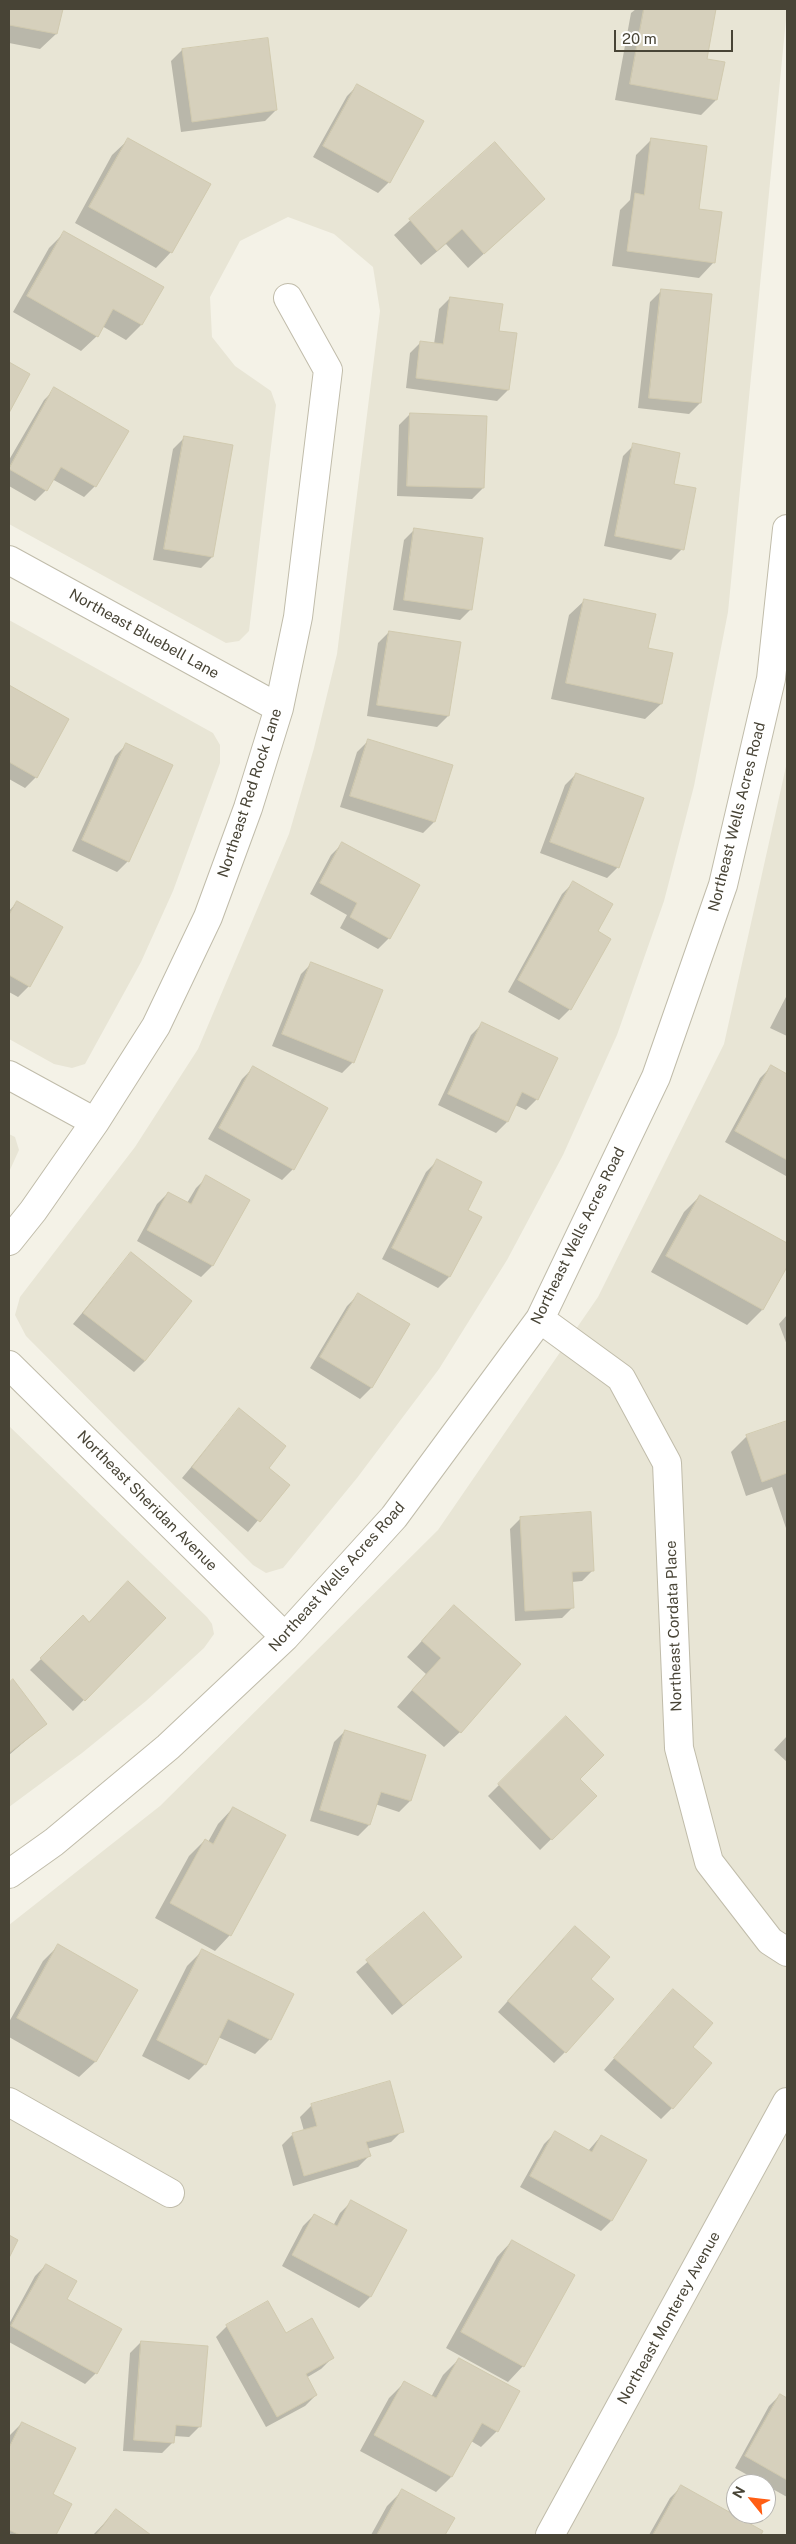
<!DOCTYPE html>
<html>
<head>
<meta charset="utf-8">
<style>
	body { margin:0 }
	#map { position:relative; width:796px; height:2544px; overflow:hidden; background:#f4f2e7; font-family:"Public Sans",sans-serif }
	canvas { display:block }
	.frame { position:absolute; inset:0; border:10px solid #484436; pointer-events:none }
	.north { position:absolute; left:726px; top:2474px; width:50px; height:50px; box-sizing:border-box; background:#fff; border:1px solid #b6b4af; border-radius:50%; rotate:299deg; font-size:14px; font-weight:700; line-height:20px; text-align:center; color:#484436 }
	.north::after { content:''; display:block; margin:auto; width:18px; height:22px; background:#ff5e14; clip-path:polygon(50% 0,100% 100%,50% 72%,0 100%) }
	.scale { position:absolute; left:614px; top:30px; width:119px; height:22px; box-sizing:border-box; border:2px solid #484436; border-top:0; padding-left:6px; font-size:15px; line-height:18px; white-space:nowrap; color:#484436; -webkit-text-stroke:4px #fff; paint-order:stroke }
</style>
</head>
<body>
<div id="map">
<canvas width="796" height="2544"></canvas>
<div class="frame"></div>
<div class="north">N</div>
<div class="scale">20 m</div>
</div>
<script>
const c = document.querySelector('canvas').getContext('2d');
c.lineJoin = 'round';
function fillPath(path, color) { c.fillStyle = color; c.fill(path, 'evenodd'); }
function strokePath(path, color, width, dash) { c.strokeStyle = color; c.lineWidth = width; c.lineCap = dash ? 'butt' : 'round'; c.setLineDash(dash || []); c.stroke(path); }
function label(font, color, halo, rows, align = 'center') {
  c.font = font + ' "Public Sans",sans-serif'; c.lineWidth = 4; c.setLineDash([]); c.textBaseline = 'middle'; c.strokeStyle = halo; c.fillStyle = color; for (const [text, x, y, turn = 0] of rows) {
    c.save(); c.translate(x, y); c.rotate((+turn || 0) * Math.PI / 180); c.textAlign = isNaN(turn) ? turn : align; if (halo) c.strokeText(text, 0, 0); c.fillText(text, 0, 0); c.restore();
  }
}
const residential = new Path2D(`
	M 9,9 L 787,9 L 728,612 L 694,786 L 664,901 L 617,1035 L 563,1155 L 507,1260 L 439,1369 L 357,1478 L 283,1568 L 266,1573 L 253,1565 L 26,1336 L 15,1315 L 20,1297 L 135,1147 L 198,1049 L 289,834 L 314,748 L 337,654 L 380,311 L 373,267 L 334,234 L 288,217 L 240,241 L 210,297 L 212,337 L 235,366 L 271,391 L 276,405 L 249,631 L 239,641 L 226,643 L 9,524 Z
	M 9,620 L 213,733 L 220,745 L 220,763 L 173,891 L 141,962 L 85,1064 L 72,1068 L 54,1064 L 9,1039 Z
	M 787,762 L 787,2535 L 9,2535 L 9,1925 L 160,1806 L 438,1530 L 598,1297 L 724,1044 ZM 736,2484 L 766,2484 L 766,2514 L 736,2514 Z
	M 9,1134 L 15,1137 L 19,1150 L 9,1172 Z
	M 9,1426 L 207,1617 L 212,1624 L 214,1634 L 204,1648 L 146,1701 L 82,1753 L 9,1807 Z`);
const shadow = new Path2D(`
	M 9,9 L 61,9 L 56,34 L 40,49 L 9,43 Z
	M 636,9 L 714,10 L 705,60 L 716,100 L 701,115 L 615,100 L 631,13 Z
	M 182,50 L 276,110 L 265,121 L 181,132 L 171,61 Z
	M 358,85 L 389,182 L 378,193 L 313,157 L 347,96 Z
	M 128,140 L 171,252 L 156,268 L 75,223 L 112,155 Z
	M 651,140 L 698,211 L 714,262 L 699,278 L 612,266 L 620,210 L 630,200 L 636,155 Z
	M 495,144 L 528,214 L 468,268 L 446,244 L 421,265 L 394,235 Z
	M 65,232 L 162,288 L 141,325 L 126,340 L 102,326 L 97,336 L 81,351 L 13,312 L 49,248 Z
	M 661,291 L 700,403 L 689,414 L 638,408 L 650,302 Z
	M 450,298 L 498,332 L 508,390 L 497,401 L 406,388 L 410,353 L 421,342 L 434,344 L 439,309 Z
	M 55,389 L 95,486 L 84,497 L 52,479 L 46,490 L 35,501 L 9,486 L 9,460 L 44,400 Z
	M 410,414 L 483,488 L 472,499 L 397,496 L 399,425 Z
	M 184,438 L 212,557 L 201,568 L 153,560 L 173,449 Z
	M 634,445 L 673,485 L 682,549 L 671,560 L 604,546 L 623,456 Z
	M 415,529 L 471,609 L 460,620 L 393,610 L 404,540 Z
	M 585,600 L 647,649 L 661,704 L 645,719 L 551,699 L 569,615 Z
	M 389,632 L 448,716 L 437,727 L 367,716 L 378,643 Z
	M 9,687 L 68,719 L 36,777 L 25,788 L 9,779 Z
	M 368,741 L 434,822 L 423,833 L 340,807 L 357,752 Z
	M 126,745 L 128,861 L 117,872 L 72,851 L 115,756 Z
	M 576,774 L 618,867 L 607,878 L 540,853 L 565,785 Z
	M 342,844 L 389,938 L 378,949 L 340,928 L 347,915 L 310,894 L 331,855 Z
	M 573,883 L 596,932 L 570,1009 L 559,1020 L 508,992 L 562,894 Z
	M 17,902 L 29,986 L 18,997 L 9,992 L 9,911 Z
	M 312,963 L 381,991 L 353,1062 L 342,1073 L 272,1046 L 301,974 Z
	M 787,995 L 787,1036 L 770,1028 Z
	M 482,1024 L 537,1099 L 526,1110 L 515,1105 L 507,1122 L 496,1133 L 438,1105 L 471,1035 Z
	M 771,1067 L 787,1076 L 786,1176 L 725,1142 L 760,1078 Z
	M 253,1068 L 293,1169 L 282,1180 L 208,1139 L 242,1079 Z
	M 437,1161 L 467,1210 L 480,1217 L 449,1277 L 438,1288 L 382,1259 L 426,1172 Z
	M 207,1177 L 249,1200 L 212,1266 L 201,1277 L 137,1241 L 157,1204 L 168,1193 L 187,1203 L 196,1188 Z
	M 700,1196 L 787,1245 L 787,1265 L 762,1310 L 747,1325 L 651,1272 L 684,1212 Z
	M 131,1254 L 145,1361 L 134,1372 L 73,1324 Z
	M 358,1295 L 408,1325 L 371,1388 L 360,1399 L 310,1368 L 347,1306 Z
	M 787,1315 L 787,1345 L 779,1324 Z
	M 239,1410 L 267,1468 L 288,1485 L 248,1532 L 182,1478 Z
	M 787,1422 L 787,1531 L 772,1487 L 746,1496 L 731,1452 L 747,1436 Z
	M 521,1518 L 593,1570 L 582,1581 L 572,1582 L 573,1607 L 562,1618 L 515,1621 L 510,1529 Z
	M 454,1606 L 460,1732 L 444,1747 L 397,1707 L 426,1674 L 407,1657 Z
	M 83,1617 L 89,1623 L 164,1618 L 73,1711 L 30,1670 Z
	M 13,1681 L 45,1724 L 9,1755 L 9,1684 Z
	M 566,1718 L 579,1779 L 595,1796 L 540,1850 L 488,1796 Z
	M 345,1731 L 424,1756 L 410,1801 L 399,1812 L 375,1804 L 369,1825 L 358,1836 L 310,1821 L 334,1742 Z
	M 787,1736 L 787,1762 L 774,1750 Z
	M 233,1808 L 230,1935 L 215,1951 L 155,1918 L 189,1856 L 205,1840 L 208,1842 L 218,1824 Z
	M 424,1913 L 460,1957 L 392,2015 L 356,1972 Z
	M 564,1938 L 589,1979 L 565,2052 L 554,2063 L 498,2012 Z
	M 58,1946 L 136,1990 L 95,2062 L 79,2077 L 9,2037 L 9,2022 L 43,1961 Z
	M 203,1950 L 270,2039 L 255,2054 L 218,2037 L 205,2064 L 189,2080 L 142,2056 L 187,1966 Z
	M 673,1990 L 691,2047 L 672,2108 L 661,2119 L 604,2070 Z
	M 389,2083 L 402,2131 L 391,2142 L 367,2149 L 369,2156 L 358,2167 L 293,2186 L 282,2145 L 293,2134 L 304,2131 L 300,2117 L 311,2106 Z
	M 555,2133 L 588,2151 L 601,2136 L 611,2221 L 601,2231 L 520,2187 L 544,2144 Z
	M 351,2202 L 405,2230 L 370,2297 L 359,2308 L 282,2266 L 303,2226 L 314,2215 L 333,2226 L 340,2213 Z
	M 512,2241 L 523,2366 L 508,2382 L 446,2348 L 497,2257 Z
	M 46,2265 L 65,2300 L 96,2373 L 85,2384 L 9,2342 L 9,2324 L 35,2276 Z
	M 268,2303 L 285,2334 L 332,2358 L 321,2369 L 306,2378 L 316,2395 L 305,2406 L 266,2427 L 216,2337 L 227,2326 Z
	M 141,2342 L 200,2426 L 189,2437 L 174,2436 L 173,2442 L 162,2453 L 123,2451 L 130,2353 Z
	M 459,2359 L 497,2431 L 481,2447 L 471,2441 L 451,2477 L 436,2492 L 360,2451 L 389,2398 L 404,2383 L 431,2397 L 443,2375 Z
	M 780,2395 L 787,2399 L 787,2497 L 735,2468 L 769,2406 Z
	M 22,2423 L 51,2495 L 70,2504 L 55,2535 L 9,2535 L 9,2436 Z
	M 681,2487 L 761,2532 L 759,2535 L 649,2535 L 670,2498 Z
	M 402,2491 L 453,2518 L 444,2535 L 371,2535 L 387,2506 Z
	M 116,2511 L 148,2535 L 93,2535 Z`);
const building = new Path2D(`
	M 9,9 L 63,9 L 57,34 L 9,25 Z
	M 644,9 L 716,9 L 707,59 L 725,62 L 717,100 L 630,84 Z
	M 268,38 L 277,110 L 192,122 L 182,49 Z
	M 357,84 L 424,121 L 390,183 L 323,146 Z
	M 128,138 L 211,184 L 172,253 L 89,207 Z
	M 651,138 L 707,146 L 699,209 L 722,212 L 715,263 L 627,251 L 635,193 L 644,195 Z
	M 495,142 L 545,199 L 484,254 L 462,229 L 437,251 L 409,219 Z
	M 64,231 L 164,287 L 142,325 L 113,309 L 98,337 L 27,296 Z
	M 661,289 L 712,294 L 701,403 L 649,398 Z
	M 450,297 L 503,304 L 499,331 L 517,333 L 509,390 L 416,378 L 420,341 L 443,344 Z
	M 9,362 L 30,374 L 9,413 Z
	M 54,387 L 129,431 L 96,487 L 61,467 L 47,491 L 9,469 Z
	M 410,413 L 487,416 L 484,488 L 407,486 Z
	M 184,436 L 233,445 L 213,557 L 164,549 Z
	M 633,443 L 680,453 L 674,484 L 696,488 L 684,550 L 615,536 Z
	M 414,528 L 483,538 L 472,610 L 404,600 Z
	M 584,599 L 656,614 L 648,648 L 673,653 L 662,704 L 566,683 Z
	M 389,631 L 461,642 L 449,716 L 377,705 Z
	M 9,685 L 69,719 L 37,778 L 9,762 Z
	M 368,739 L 453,765 L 435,822 L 350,796 Z
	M 126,743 L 173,765 L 129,862 L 82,840 Z
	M 576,773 L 644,798 L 619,868 L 550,842 Z
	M 342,842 L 420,885 L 390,939 L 350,917 L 357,903 L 320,883 Z
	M 573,881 L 613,904 L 598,931 L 611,939 L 571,1010 L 518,980 Z
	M 17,901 L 63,927 L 30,987 L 9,975 L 9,915 Z
	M 311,962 L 383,990 L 354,1063 L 282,1034 Z
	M 482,1022 L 558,1058 L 538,1100 L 522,1092 L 508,1122 L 448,1094 Z
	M 771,1065 L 787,1074 L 787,1160 L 735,1131 Z
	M 253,1066 L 328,1108 L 294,1170 L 219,1128 Z
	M 437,1159 L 482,1182 L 468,1210 L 482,1217 L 450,1277 L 392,1248 Z
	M 206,1175 L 250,1200 L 213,1266 L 147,1230 L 168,1192 L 191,1204 Z
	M 700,1195 L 787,1243 L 787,1267 L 763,1310 L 666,1256 Z
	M 131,1252 L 192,1301 L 145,1361 L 83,1313 Z
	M 358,1293 L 410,1324 L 372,1388 L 320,1357 Z
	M 239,1408 L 286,1446 L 269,1468 L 290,1485 L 260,1522 L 192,1467 Z
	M 787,1421 L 787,1473 L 762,1482 L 746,1435 Z
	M 591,1512 L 594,1571 L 572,1572 L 574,1608 L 525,1611 L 520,1517 Z
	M 128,1581 L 166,1618 L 85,1701 L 40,1658 L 83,1615 L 89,1622 Z
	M 454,1605 L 521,1664 L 461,1733 L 412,1690 L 441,1658 L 422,1641 Z
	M 13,1679 L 47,1724 L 9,1753 L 9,1683 Z
	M 566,1716 L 604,1755 L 580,1779 L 597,1796 L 552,1840 L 498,1784 Z
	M 345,1730 L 426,1755 L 411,1801 L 381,1792 L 370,1825 L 320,1810 Z
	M 233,1807 L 286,1835 L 231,1936 L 170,1903 L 205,1839 L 213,1844 Z
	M 424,1912 L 462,1957 L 403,2005 L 366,1960 Z
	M 575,1926 L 610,1957 L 591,1979 L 614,1999 L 566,2053 L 508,2001 Z
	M 58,1944 L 138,1990 L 96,2062 L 17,2018 Z
	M 202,1949 L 294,1994 L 271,2040 L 228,2019 L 206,2065 L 157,2040 Z
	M 673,1989 L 713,2023 L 693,2047 L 712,2063 L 673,2109 L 614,2058 Z
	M 390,2081 L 404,2132 L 366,2142 L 371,2156 L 304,2176 L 292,2133 L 317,2126 L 311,2104 Z
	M 555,2131 L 592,2152 L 601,2135 L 647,2160 L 612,2221 L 530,2176 Z
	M 351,2200 L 407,2230 L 371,2297 L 292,2255 L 314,2214 L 337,2226 Z
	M 9,2235 L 18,2240 L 9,2258 Z
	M 512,2240 L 575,2275 L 524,2367 L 461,2332 Z
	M 46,2264 L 77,2281 L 67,2299 L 122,2329 L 97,2374 L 11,2326 Z
	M 268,2301 L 286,2333 L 312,2318 L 334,2358 L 306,2374 L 317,2395 L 277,2417 L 226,2325 Z
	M 141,2341 L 208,2346 L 201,2427 L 176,2425 L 174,2443 L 134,2440 Z
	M 459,2358 L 520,2391 L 498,2432 L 482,2423 L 452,2477 L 374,2435 L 404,2381 L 436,2398 Z
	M 780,2394 L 787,2398 L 787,2480 L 745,2456 Z
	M 22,2422 L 76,2448 L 53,2494 L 72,2504 L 56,2535 L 20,2535 L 9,2530 L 9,2448 Z
	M 681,2485 L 763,2531 L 761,2535 L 653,2535 Z
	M 402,2489 L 455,2518 L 445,2535 L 377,2535 Z
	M 116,2509 L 151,2535 L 96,2535 Z`);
const minor = new Path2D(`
	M 9,560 L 279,708
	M 9,1075 L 95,1122
	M 9,1241 L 33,1211 L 95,1122 L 156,1026 L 208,917 L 248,808 L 279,708 L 298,617 L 328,370 L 288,298
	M 540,1319 L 621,1378 L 667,1463 L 679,1748 L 709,1862 L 770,1941 L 787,1952
	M 9,1365 L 285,1637
	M 9,1874 L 54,1842 L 168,1747 L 285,1637 L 394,1517 L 540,1319 L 656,1077 L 723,885 L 771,679 L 787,529
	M 9,2102 L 170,2193
	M 550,2535 L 787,2102`);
const streetNames = [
	["Northeast Bluebell Lane",144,634,29],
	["Northeast Red Rock Lane",250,793,-72],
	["Northeast Wells Acres Road",737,817,-76],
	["Northeast Wells Acres Road",578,1236,-64],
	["Northeast Sheridan Avenue",147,1501,45],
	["Northeast Wells Acres Road",337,1577,-48],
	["Northeast Cordata Place",674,1626,-92],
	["Northeast Monterey Avenue",669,2318,-61]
];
fillPath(residential, '#e8e5d5');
fillPath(shadow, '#0003');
fillPath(building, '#d6d0bc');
strokePath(building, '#d1caaf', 1);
strokePath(minor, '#c0bcaa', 30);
strokePath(minor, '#fff', 28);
label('15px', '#484436', '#fff', streetNames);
</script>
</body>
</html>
